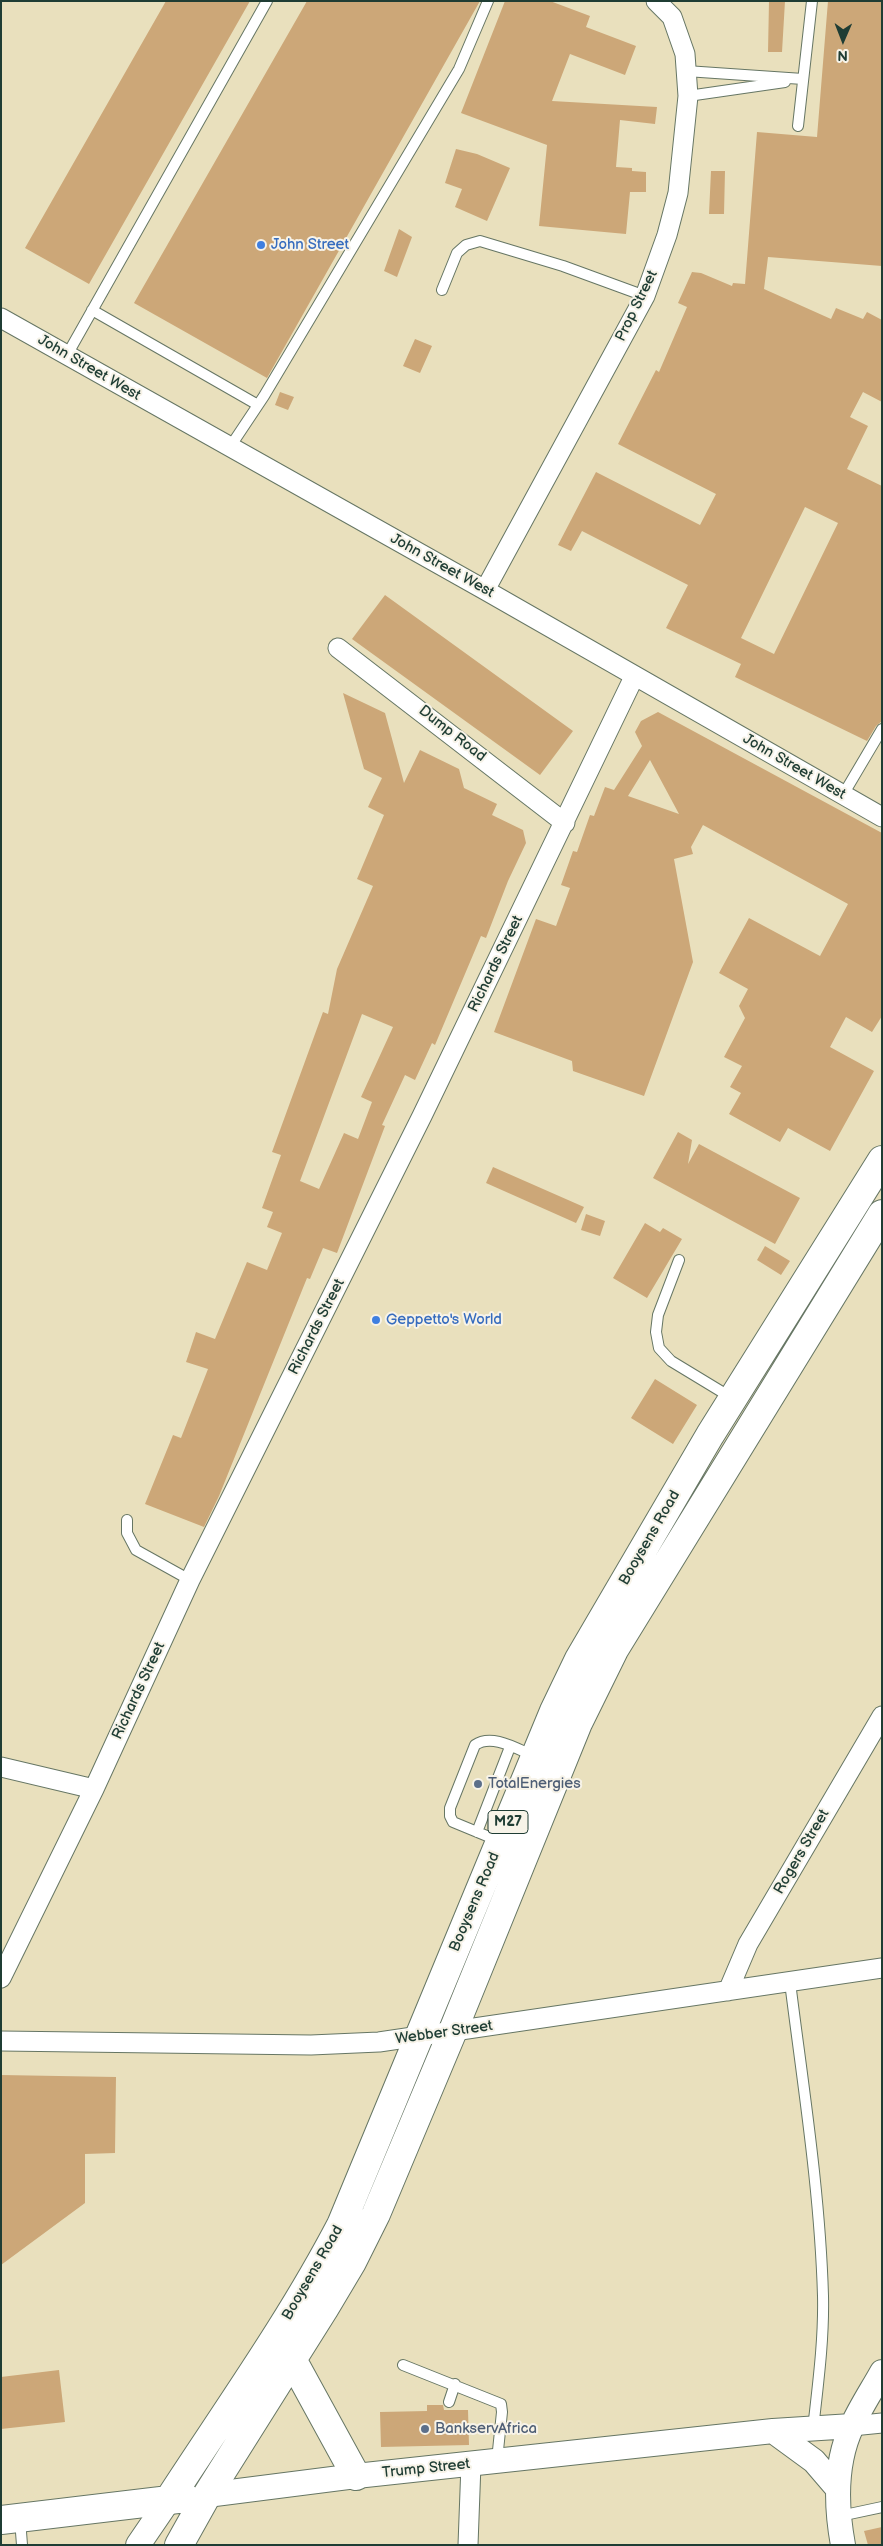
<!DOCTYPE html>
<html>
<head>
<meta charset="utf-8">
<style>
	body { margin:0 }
	#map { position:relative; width:883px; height:2546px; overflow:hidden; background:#e9e0bd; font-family:"Balsamiq Sans",sans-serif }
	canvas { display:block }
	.frame { position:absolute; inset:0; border:2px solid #1f3d34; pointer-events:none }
	.north { position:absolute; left:818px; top:15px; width:50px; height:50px; -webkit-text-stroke:4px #f7f3e8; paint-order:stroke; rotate:181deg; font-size:14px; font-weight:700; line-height:20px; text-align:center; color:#1f3d34 }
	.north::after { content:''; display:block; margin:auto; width:18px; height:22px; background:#1f3d34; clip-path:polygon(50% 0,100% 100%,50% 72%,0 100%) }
</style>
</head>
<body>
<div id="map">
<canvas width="883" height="2546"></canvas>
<div class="frame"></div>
<div class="north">N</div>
</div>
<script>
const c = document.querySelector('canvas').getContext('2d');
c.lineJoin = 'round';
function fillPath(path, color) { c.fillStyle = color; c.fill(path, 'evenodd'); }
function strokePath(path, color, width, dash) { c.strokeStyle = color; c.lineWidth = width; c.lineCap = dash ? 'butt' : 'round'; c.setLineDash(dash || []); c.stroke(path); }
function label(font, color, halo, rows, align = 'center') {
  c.font = font + ' "Balsamiq Sans",sans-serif'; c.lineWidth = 4; c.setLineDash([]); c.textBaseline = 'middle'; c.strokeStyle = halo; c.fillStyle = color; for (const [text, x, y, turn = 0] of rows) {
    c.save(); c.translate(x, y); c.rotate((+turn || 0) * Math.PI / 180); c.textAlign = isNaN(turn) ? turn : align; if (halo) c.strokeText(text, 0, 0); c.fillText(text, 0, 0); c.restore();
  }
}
const building = new Path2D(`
	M 166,1 L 250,1 L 89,284 L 25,248 Z
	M 307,1 L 480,1 L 267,378 L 134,303 Z
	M 505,1 L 550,1 L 590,16 L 586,27 L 636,46 L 625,75 L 570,54 L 552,101 L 657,107 L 655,124 L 620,120 L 616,167 L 632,168 L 632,171 L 646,172 L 646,192 L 630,192 L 626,234 L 539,226 L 547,145 L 461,113 Z
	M 769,1 L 785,1 L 782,52 L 768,52 Z
	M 828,1 L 882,1 L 882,266 L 768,257 L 764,289 L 831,319 L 836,308 L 863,319 L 867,312 L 882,320 L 882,402 L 863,392 L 850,417 L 868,426 L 847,469 L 882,486 L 882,721 L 876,726 L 867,741 L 735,677 L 741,664 L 666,628 L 688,585 L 582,531 L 571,551 L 558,545 L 596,472 L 700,525 L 716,494 L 618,444 L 656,370 L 659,372 L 687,307 L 678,303 L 692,272 L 701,273 L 732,286 L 733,283 L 745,284 L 757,132 L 817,137 ZM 805,507 L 838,523 L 774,654 L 741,638 Z
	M 456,149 L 477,154 L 510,168 L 487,221 L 455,207 L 462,189 L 445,183 Z
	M 711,171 L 725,171 L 724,214 L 709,214 Z
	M 399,229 L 412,237 L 397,277 L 384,271 Z
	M 415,339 L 432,346 L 420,373 L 403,366 Z
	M 280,392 L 294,397 L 288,410 L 275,405 Z
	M 385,595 L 573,731 L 540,775 L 352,639 Z
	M 343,693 L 385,713 L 404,783 L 420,750 L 459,769 L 464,788 L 497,804 L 492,815 L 523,830 L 526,843 L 508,881 L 486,938 L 481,936 L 435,1045 L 432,1043 L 415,1080 L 405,1075 L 382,1125 L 385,1126 L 337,1253 L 323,1248 L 310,1279 L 307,1278 L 219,1496 L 204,1527 L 145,1504 L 173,1435 L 181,1438 L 208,1369 L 186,1362 L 196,1332 L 215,1339 L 247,1262 L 267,1270 L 282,1233 L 267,1227 L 273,1212 L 262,1208 L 281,1155 L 272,1152 L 323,1012 L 328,1014 L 337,969 L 373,886 L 357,879 L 384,815 L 368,807 L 382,778 L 364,769 ZM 362,1014 L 393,1027 L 361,1097 L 372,1102 L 358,1139 L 344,1133 L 319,1189 L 300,1181 Z
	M 658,712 L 882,833 L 882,1016 L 872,1032 L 846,1017 L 830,1047 L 874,1071 L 830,1151 L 788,1128 L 780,1142 L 729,1114 L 741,1093 L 730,1087 L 742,1066 L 724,1057 L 745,1018 L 739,1006 L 748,989 L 719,973 L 749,918 L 820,956 L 848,904 L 703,825 L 691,847 L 693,854 L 674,859 L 693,962 L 644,1096 L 573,1071 L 572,1061 L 494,1032 L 536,919 L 556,926 L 570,888 L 561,885 L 573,851 L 577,852 L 590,815 L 594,816 L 605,787 L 614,790 L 642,746 L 635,732 L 641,721 ZM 650,760 L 679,814 L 628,796 Z
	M 678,1132 L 692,1140 L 688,1164 L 699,1144 L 800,1198 L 775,1244 L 653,1178 Z
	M 493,1167 L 584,1207 L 576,1223 L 486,1183 Z
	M 586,1214 L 605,1221 L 600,1236 L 581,1230 Z
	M 645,1223 L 660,1232 L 663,1228 L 682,1239 L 647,1298 L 613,1278 Z
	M 765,1246 L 790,1261 L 781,1275 L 757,1260 Z
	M 655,1379 L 697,1405 L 673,1444 L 631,1418 Z
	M 1,2075 L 116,2077 L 115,2153 L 85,2154 L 85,2203 L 1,2265 Z
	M 59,2370 L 65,2422 L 1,2429 L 1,2377 Z
	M 427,2405 L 443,2405 L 444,2410 L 468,2410 L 469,2445 L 381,2447 L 380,2412 L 427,2411 Z
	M 882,2527 L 882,2545 L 868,2545 L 864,2531 Z`);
const service = new Path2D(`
	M 686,71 L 803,79
	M 688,96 L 785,82
	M 798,126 L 812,1
	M 442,290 L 457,253 L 466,245 L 480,241 L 563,266 L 645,296
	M 92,310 L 258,405
	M 67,355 L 267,1
	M 230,447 L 264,396 L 459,69 L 488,1
	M 843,795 L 882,729
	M 679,1260 L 658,1315 L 656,1332 L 659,1348 L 671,1361 L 732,1398
	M 127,1520 L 127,1533 L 136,1550 L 190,1580
	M 477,1832 L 510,1747
	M 499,1841 L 453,1822 L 450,1816 L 450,1808 L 475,1745 C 492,1733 517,1749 534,1756
	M 790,1982 C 803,2086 820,2191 823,2296 C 824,2340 818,2384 813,2429
	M 403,2365 L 501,2404 L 502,2412 L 497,2460
	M 449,2402 L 455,2384
	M 840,2516 L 882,2507
	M 20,2519 L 22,2545`);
const minor = new Path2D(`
	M 1,318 L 485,590 L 882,817
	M 485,590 L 645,296 L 667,235 L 678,193 L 688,96 L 685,54 L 672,17 L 656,1
	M 338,648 L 565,823
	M 1,1767 L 94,1789
	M 1,1978 L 94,1789 L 190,1580 L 422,1116 L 634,677
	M 728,1991 L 748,1944 L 882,1716
	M 1,2041 L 311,2045 L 379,2042 L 882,1968
	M 852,2426 L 882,2423
	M 468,2545 L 471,2464`);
const tertiary = new Path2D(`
	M 773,2431 L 814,2461 L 838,2489
	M 207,2495 L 356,2476 L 773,2431 L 852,2426
	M 138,2545 L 168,2501
	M 843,2545 C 836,2507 835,2462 852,2426 C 860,2408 872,2390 882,2372`);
const primary = new Path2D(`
	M 293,2361 L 356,2476
	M 168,2501 C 227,2410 291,2321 341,2225 L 554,1711 L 579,1659 L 710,1435 L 882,1160
	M 1,2520 L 186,2498
	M 179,2545 L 207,2495 L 324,2309 L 352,2262 L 376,2214 L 452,2033 L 578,1723 L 614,1650 L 882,1214`);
const markers = [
	[261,245,5,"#3f7fe0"],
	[376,1320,5,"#3f7fe0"],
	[478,1784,5,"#5c6f8a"],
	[425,2429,5,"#5c6f8a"]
];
const shields = [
	[508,1822,40]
];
const shieldNames = [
	["M27",508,1822]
];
const shopNames = [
	["John Street",271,245],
	["Geppetto's World",386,1320]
];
const streetNames = [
	["Prop Street",637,306,-64],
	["John Street West",89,368,30],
	["John Street West",442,566,29],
	["Dump Road",452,734,38],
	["John Street West",794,767,30],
	["Richards Street",496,964,-64],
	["Richards Street",317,1327,-63],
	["Booysens Road",650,1538,-60],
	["Richards Street",139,1691,-65],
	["Rogers Street",802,1852,-60],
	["Booysens Road",475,1902,-67],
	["Webber Street",444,2033,-8],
	["Booysens Road",313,2273,-60],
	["Trump Street",426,2469,-6]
];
const serviceNames = [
	["TotalEnergies",488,1784],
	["BankservAfrica",435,2429]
];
fillPath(building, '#cca778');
strokePath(service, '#667664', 12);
strokePath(minor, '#667664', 21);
strokePath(tertiary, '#667664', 26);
strokePath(primary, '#667664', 30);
strokePath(service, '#fff', 10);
strokePath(minor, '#fff', 19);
strokePath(tertiary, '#fff', 24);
strokePath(primary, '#fff', 28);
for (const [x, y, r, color] of markers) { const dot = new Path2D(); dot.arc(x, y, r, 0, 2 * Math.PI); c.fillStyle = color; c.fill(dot); strokePath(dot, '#f7f3e8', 2); }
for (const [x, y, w] of shields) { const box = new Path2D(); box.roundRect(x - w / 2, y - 11.5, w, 23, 4); c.fillStyle = '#f7f3e8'; c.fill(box); strokePath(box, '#1f3d34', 1); }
label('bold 14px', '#1f3d34', null, shieldNames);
label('15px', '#366cbe', '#f7f3e8', shopNames, 'left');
label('15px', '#1f3d34', '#f7f3e8', streetNames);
label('15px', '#4e5e75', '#f7f3e8', serviceNames, 'left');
</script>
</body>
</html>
